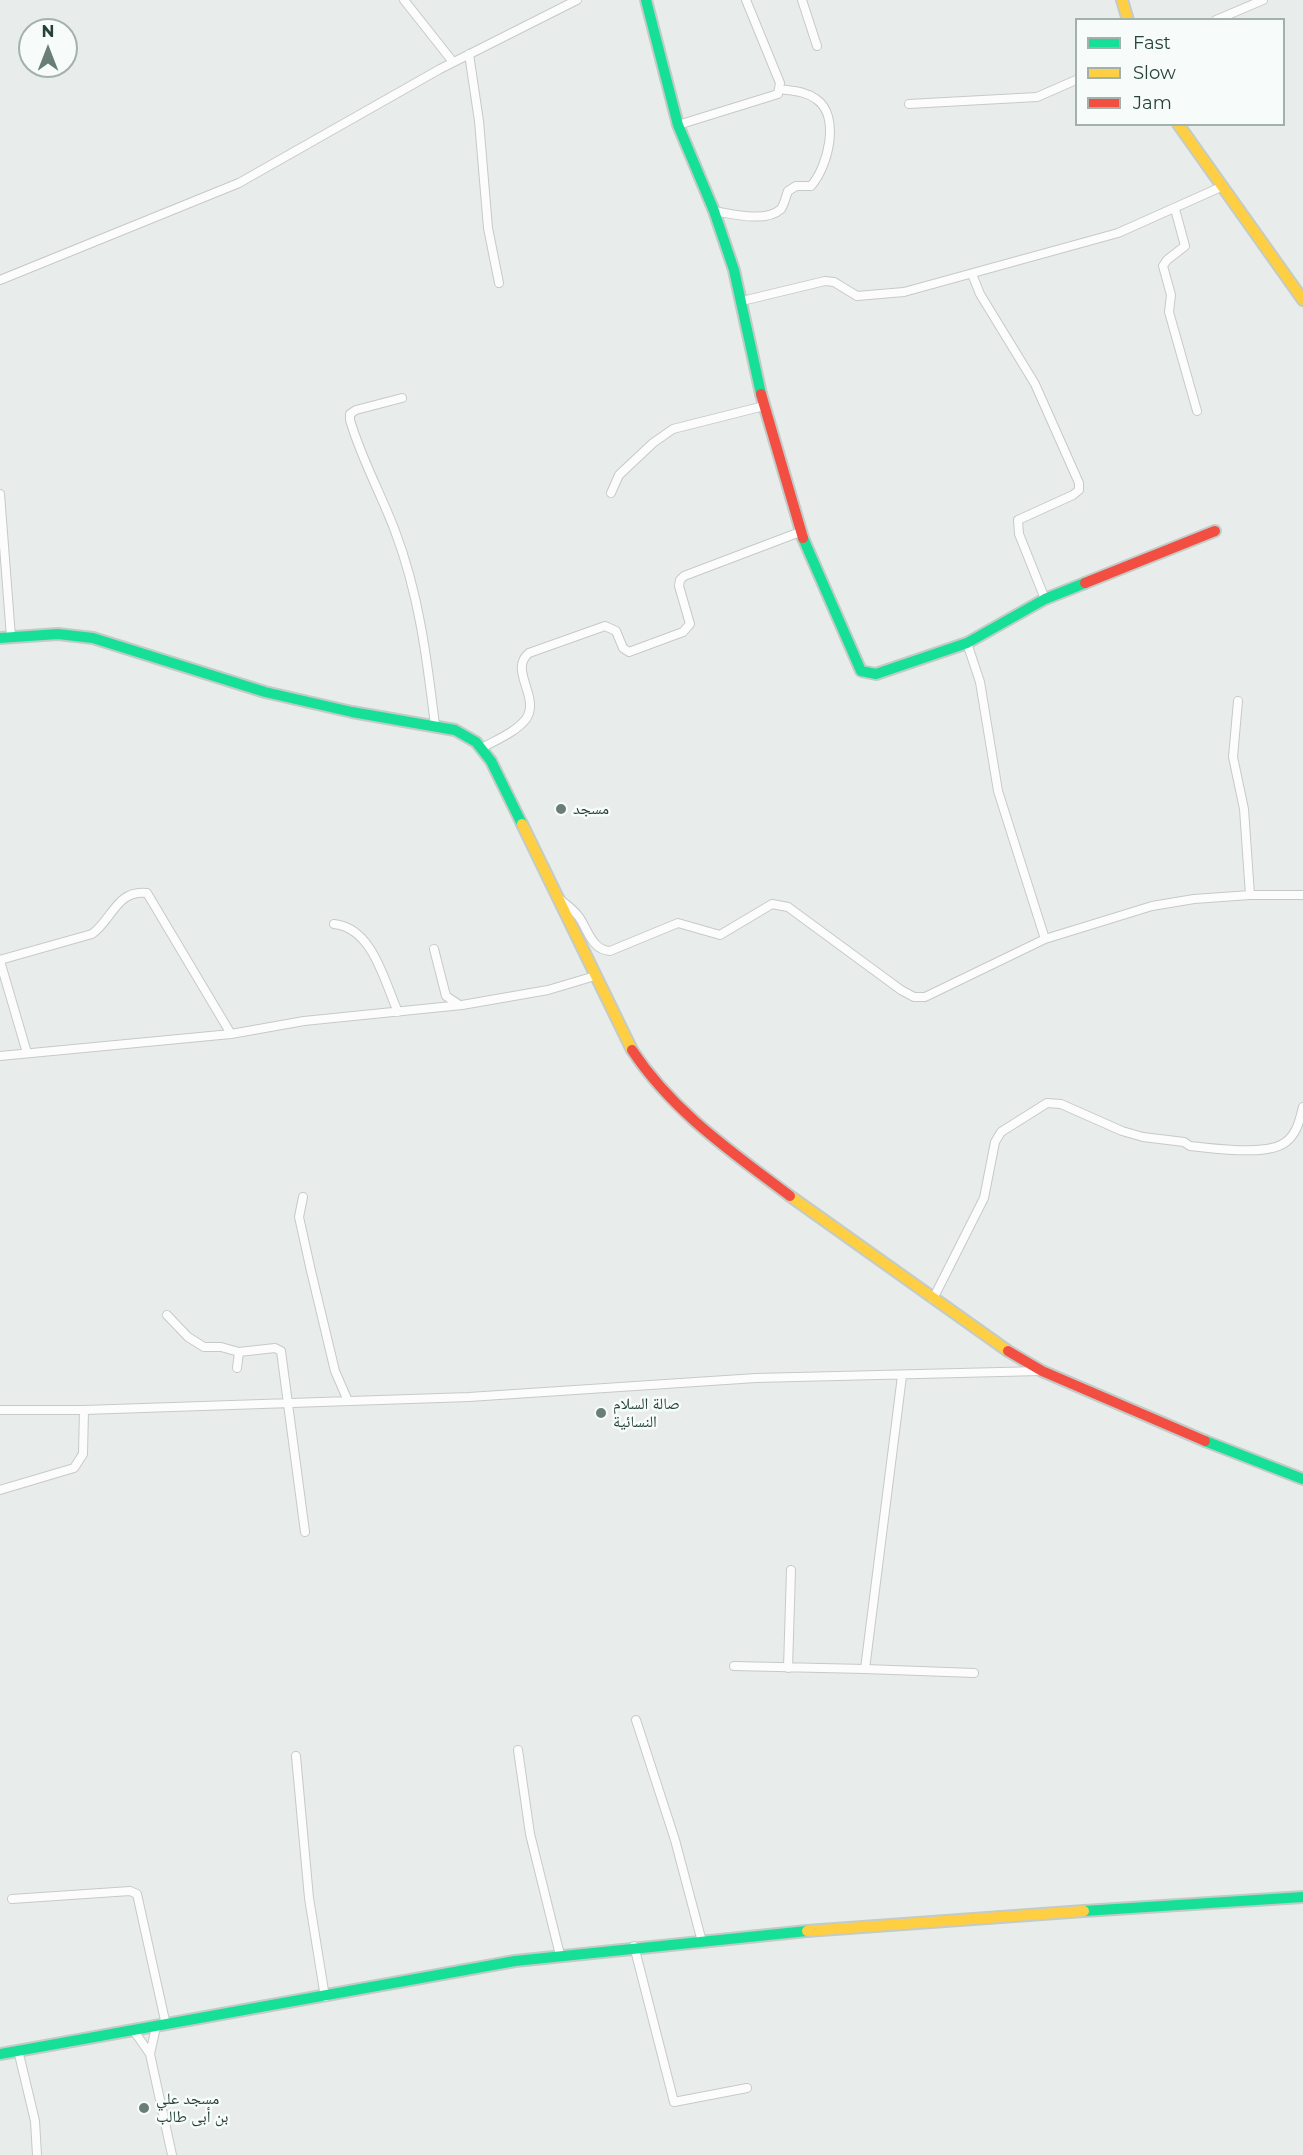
<!DOCTYPE html>
<html>
<head>
<meta charset="utf-8">
<style>
	body { margin:0 }
	#map { position:relative; width:1303px; height:2155px; overflow:hidden; background:#e8edeb; font-family:Montserrat,sans-serif }
	canvas { display:block }
	.legend { position:absolute; left:1075px; top:18px; width:210px; height:108px; box-sizing:border-box; background:#f7fbf9; border:2px solid #a3b1ad; margin:0; padding:8px 10px; list-style:none; font-size:18px; color:#24423a }
	.legend li { display:flex; align-items:center; gap:12px; height:30px }
	.legend b { width:30px; border:2px solid #a3b1ad }
	.north { position:absolute; left:18px; top:18px; width:60px; height:60px; box-sizing:border-box; background:#f7fbf9; border:2px solid #a3b1ad; border-radius:50%; rotate:0deg; font-size:16px; font-weight:700; line-height:24px; text-align:center; color:#24423a }
	.north::after { content:''; display:block; margin:auto; width:21px; height:27px; background:#697e78; clip-path:polygon(50% 0,100% 100%,50% 72%,0 100%) }
</style>
</head>
<body>
<div id="map">
<canvas width="1303" height="2155"></canvas>
<ul class="legend">
<li><b style="height:8px;background:#16e098"></b>Fast</li>
<li><b style="height:8px;background:#ffcf43"></b>Slow</li>
<li><b style="height:8px;background:#f24e42"></b>Jam</li>
</ul>
<div class="north">N</div>
</div>
<script>
const c = document.querySelector('canvas').getContext('2d');
c.lineJoin = 'round';
function strokePath(path, color, width, dash) { c.strokeStyle = color; c.lineWidth = width; c.lineCap = dash ? 'butt' : 'round'; c.setLineDash(dash || []); c.stroke(path); }
function label(font, color, halo, rows, align = 'center') {
  c.font = font + ' Montserrat,"Noto Naskh Arabic",sans-serif'; c.lineWidth = 5; c.setLineDash([]); c.textBaseline = 'middle'; c.strokeStyle = halo; c.fillStyle = color; for (const [text, x, y, turn = 0] of rows) {
    c.save(); c.translate(x, y); c.rotate((+turn || 0) * Math.PI / 180); c.textAlign = isNaN(turn) ? turn : align; if (halo) c.strokeText(text, 0, 0); c.fillText(text, 0, 0); c.restore();
  }
}
const street = new Path2D(`
	M 404,0 L 453,62
	M 802,0 L 817,46
	M 1216,20 L 1263,0
	M 469,54 L 479,121 L 488,228 L 499,283
	M 909,104 L 1037,97 L 1076,80
	M 678,125 L 778,94 L 780,83 L 746,0
	M 1175,209 L 1185,246 L 1167,260 L 1163,266 L 1171,295 L 1169,312 L 1197,411
	M 714,211 C 732,214 766,223 781,209 C 784,205 786,196 788,191 L 796,186 L 811,186 C 828,167 841,116 816,99 C 805,91 793,91 780,89
	M 972,274 L 980,294 L 1035,384 L 1079,483 L 1079,490 L 1073,495 L 1018,520 L 1019,534 L 1045,599
	M 0,280 L 239,183 L 440,69 L 577,0
	M 742,301 L 825,281 L 834,282 L 857,296 L 904,292 L 1118,233 L 1221,187
	M 402,398 L 356,410 L 350,414 L 350,420 C 361,458 381,494 395,531 C 419,594 427,659 435,725
	M 611,493 L 619,475 L 653,443 L 673,429 L 764,406
	M 0,494 L 11,637
	M 967,643 L 980,682 L 998,791 L 1045,939
	M 1238,701 L 1233,757 L 1244,809 L 1250,895
	M 482,748 C 496,740 516,732 526,719 C 541,697 508,670 529,653 L 605,626 L 616,631 L 623,648 L 629,652 L 683,632 L 690,624 L 679,586 L 680,580 L 684,576 L 800,532
	M 561,900 C 567,905 574,910 579,917 C 588,930 592,950 610,951 L 678,923 L 720,935 L 772,904 L 788,907 L 901,990 L 914,997 L 925,997 L 1045,939 L 1152,906 L 1194,899 L 1250,895 L 1303,895
	M 334,924 C 373,928 384,981 398,1012
	M 434,949 L 446,996 L 458,1004
	M 0,960 L 92,934 C 112,920 117,889 147,893 L 231,1034
	M 0,961 L 27,1053
	M 0,1056 L 231,1034 L 304,1021 L 462,1005 L 548,990 L 595,976
	M 303,1197 L 299,1217 L 311,1271 L 335,1371 L 348,1401
	M 933,1299 L 984,1198 L 995,1142 L 1001,1132 L 1047,1103 L 1061,1104 L 1122,1131 L 1143,1137 L 1184,1142 L 1190,1146 C 1213,1148 1270,1157 1287,1141 C 1297,1133 1300,1119 1303,1107
	M 167,1315 L 188,1337 L 204,1347 L 221,1347 L 239,1352
	M 237,1368 L 239,1352 L 275,1348 L 281,1351 L 305,1532
	M 902,1376 L 865,1669 L 974,1673
	M 0,1410 L 84,1410 L 469,1397 L 756,1378 L 1041,1371
	M 0,1490 L 74,1468 L 83,1454 L 84,1410
	M 734,1666 L 865,1669
	M 788,1668 L 791,1570
	M 636,1720 L 675,1840 L 701,1938
	M 518,1750 L 530,1834 L 560,1955
	M 296,1756 L 309,1898 L 325,1997
	M 12,1899 L 130,1891 L 137,1894 L 166,2025
	M 634,1946 L 674,2102 L 747,2088
	M 156,2027 L 150,2054 L 172,2155
	M 134,2031 L 150,2054
	M 18,2050 L 35,2121 L 37,2155`);
const fast = new Path2D(`
	M 646,0 L 678,125 L 714,211 L 734,270 L 761,394
	M 803,538 L 861,671 L 876,674 L 967,643 L 1045,599 L 1085,583
	M 0,638 L 58,634 L 93,638 L 265,692 L 352,712 L 455,730 L 476,742 L 491,761 L 522,824
	M 1205,1441 L 1303,1479
	M 1084,1911 L 1303,1897
	M 0,2054 L 515,1961 L 807,1931`);
const slow = new Path2D(`
	M 1122,0 L 1128,20
	M 1178,124 L 1303,300
	M 522,824 L 632,1050
	M 790,1196 L 1008,1351
	M 807,1931 L 1084,1911`);
const jam = new Path2D(`
	M 761,394 L 803,538
	M 1085,583 L 1215,531
	M 632,1050 C 673,1112 732,1152 790,1196
	M 1008,1351 L 1042,1371 L 1205,1441`);
const markers = [
	[561,809,6,"#697e78"],
	[601,1413,6,"#697e78"],
	[144,2108,6,"#697e78"]
];
const poiNames = [
	["مسجد",573,809],
	["صالة السلام",613,1404],
	["النسائية",613,1422],
	["مسجد علي",156,2099],
	["بن أبى طالب",156,2117]
];
strokePath(street, '#c5cac8', 10);
strokePath(fast, '#c3cbc8', 14);
strokePath(slow, '#c3cbc8', 14);
strokePath(jam, '#c3cbc8', 14);
strokePath(street, '#fcfcfc', 8);
strokePath(fast, '#16e098', 10);
strokePath(slow, '#ffcf43', 10);
strokePath(jam, '#f24e42', 10);
for (const [x, y, r, color] of markers) { const dot = new Path2D(); dot.arc(x, y, r, 0, 2 * Math.PI); c.fillStyle = color; c.fill(dot); strokePath(dot, '#f7fbf9', 2); }
label('16px', '#24423a', '#f7fbf9', poiNames, 'left');
</script>
</body>
</html>
